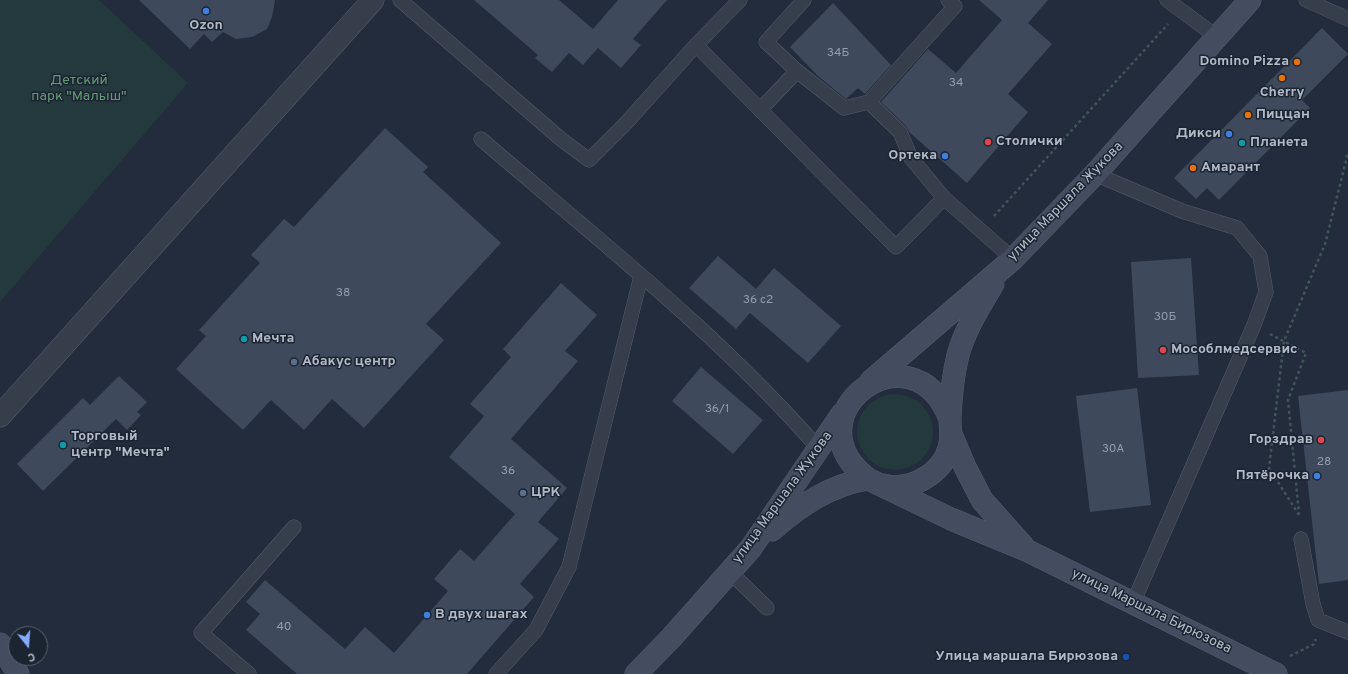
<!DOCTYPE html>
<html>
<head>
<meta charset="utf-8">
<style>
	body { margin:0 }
	#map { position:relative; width:1348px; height:674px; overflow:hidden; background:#222c3c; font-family:Overpass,sans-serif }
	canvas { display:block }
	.north { position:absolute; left:8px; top:626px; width:40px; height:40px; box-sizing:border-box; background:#1b2431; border:1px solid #57606d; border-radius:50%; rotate:163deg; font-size:11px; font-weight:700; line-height:16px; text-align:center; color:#b2b9c8 }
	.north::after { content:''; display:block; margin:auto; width:14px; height:18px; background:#85adfa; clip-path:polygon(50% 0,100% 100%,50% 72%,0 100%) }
</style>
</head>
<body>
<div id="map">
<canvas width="1348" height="674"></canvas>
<div class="north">С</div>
</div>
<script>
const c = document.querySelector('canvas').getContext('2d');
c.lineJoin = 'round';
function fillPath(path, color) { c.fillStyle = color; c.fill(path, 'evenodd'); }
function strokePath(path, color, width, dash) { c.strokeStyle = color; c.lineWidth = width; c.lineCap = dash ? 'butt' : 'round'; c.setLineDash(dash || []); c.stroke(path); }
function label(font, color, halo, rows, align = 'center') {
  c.font = font + ' Overpass,sans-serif'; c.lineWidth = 3; c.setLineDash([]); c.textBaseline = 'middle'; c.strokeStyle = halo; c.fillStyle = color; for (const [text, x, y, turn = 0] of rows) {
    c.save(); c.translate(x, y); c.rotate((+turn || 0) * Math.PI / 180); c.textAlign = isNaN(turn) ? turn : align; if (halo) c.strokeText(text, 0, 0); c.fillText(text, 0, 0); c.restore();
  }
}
const green = new Path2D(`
	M 0,0 L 99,0 L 188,83 L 0,302 Z
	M857 432a38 38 0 1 1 76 0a38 38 0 1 1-76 0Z`);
const building = new Path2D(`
	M 139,0 L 275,0 L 272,17 L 267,29 L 252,37 L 236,39 L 223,32 L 212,42 L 204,34 L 190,49 Z
	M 474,0 L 559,0 L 593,29 L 618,0 L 667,0 L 633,39 L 641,45 L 621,68 L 598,48 L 583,65 L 569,53 L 552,72 L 535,58 L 538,55 Z
	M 979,0 L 1048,0 L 1028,23 L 1052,44 L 1008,94 L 1028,112 L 967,183 L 909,132 L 906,126 L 881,102 L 928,49 L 956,73 L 1002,20 Z
	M 833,3 L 891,65 L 865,94 L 858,88 L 846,99 L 818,76 L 790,47 Z
	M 1322,28 L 1348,54 L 1302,100 L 1310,108 L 1219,200 L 1207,188 L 1196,199 L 1174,178 Z
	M 385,128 L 428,167 L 423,172 L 501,243 L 426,324 L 444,340 L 364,428 L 332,399 L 304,430 L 271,400 L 243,430 L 176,369 L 206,336 L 199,330 L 260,263 L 251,255 L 284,219 L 294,227 Z
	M 718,256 L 756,289 L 774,268 L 841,326 L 808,363 L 750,313 L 736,329 L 689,288 Z
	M 1191,258 L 1199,375 L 1138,378 L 1131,262 Z
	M 561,283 L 597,315 L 565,351 L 578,361 L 511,439 L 567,488 L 538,522 L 559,539 L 520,584 L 534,597 L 467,674 L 297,674 L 246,630 L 260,614 L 246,602 L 265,580 L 345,649 L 365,627 L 394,653 L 448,591 L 434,579 L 460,549 L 474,561 L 515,514 L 449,457 L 484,416 L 470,404 L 511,357 L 503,349 Z
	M 701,367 L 763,420 L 733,454 L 672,401 Z
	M 119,376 L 147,402 L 137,412 L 141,415 L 127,430 L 116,419 L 43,491 L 17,464 L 83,398 L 90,405 Z
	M 1137,388 L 1151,505 L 1090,512 L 1076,396 Z
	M 1348,390 L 1348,580 L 1319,584 L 1298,396 Z`);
const path = new Path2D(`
	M 994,216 L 1168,24
	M 1270,334 L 1306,353 L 1288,400 L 1299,514
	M 1299,515 L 1269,468 L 1284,341 L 1325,244 L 1348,153
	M 1290,656 L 1314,644 L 1316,639`);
const lane = new Path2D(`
	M 400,0 L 562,140 L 589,160 L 627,122 L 696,45 L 896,247 L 944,198 L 1013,259
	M 1167,0 L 1217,37
	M 1306,0 L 1348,19
	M 696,45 L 740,0
	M 797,71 L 766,42 L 804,0
	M 869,102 L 955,6 L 948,0
	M 760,110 L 797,71 L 844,108 L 869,102 L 900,132 L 911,158 L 944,198
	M 481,139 C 596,238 719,334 819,449
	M 1095,174 L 1182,211 L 1237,228 L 1260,256 L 1266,292 L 1254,325 L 1133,603
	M 1301,539 L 1313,604 L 1318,620 L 1348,632
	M 730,572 L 767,608
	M 249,674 L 201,633 L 294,527
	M 496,674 L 536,630 L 569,567 L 641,276`);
const street = new Path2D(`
	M 0,416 L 373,0`);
const secondary = new Path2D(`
	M 871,381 L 1013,259 L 1095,174 L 1250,0
	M 950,419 C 911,320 786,417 868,479 L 951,519 L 1026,550 L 1276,674
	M 951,434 L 965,467 L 982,500 L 1023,546
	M 884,485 C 910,492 942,474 949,448 C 952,438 950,428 950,418 C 951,396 953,375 958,355 C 965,329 980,306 993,284
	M 772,530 C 801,505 830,485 868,479
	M 0,644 L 18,674
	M 636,674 L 671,638 L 751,548 L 842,414`);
const markers = [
	[206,11,4,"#3f7fe0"],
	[1297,62,4,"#e8710a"],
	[1282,78,4,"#e8710a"],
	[1248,115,4,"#e8710a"],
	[1229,134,4,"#3f7fe0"],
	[988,142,4,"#e0444e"],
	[1242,143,4,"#0f9aa8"],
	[945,156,4,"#3f7fe0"],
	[1193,168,4,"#e8710a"],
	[244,339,4,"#0f9aa8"],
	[1163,350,4,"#e0444e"],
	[294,362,4,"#5c6f8a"],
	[1321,440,4,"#e0444e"],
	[63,445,4,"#0f9aa8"],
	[1317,476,4,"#3f7fe0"],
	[523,493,4,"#5c6f8a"],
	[427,615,4,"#3f7fe0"],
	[1126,657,4,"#1a4fb4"]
];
const numberNames = [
	["34Б",838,54],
	["34",956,84],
	["38",343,294],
	["36 с2",758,301],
	["30Б",1165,318],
	["36/1",717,410],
	["30А",1113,450],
	["28",1324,463],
	["36",508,472],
	["40",284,628]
];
const poiNames = [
	["Ozon",206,26,"center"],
	["Domino Pizza",1289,62,"right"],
	["Cherry",1282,93,"center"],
	["Пиццан",1256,115],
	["Дикси",1221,134,"right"],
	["Столички",996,142],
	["Планета",1250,143],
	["Ортека",937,156,"right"],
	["Амарант",1201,168],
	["Мечта",252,339],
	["Мособлмедсервис",1171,350],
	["Абакус центр",302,362],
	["Торговый",71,437],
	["центр \"Мечта\"",71,453],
	["Горздрав",1313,440,"right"],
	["Пятёрочка",1309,476,"right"],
	["ЦРК",531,493],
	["В двух шагах",435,615],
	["Улица маршала Бирюзова",1118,657,"right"]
];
const parkNames = [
	["Детский",79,81],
	["парк \"Малыш\"",79,97]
];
const streetNames = [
	["улица Маршала Жукова",1066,202,-46],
	["улица Маршала Жукова",783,498,-54],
	["улица Маршала Бирюзова",1151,612,26]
];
fillPath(green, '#24393d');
fillPath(building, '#3e4a5b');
strokePath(lane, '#545c6a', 15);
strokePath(street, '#545c6a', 23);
strokePath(secondary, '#545c6a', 23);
strokePath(path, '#3f5557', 2.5, [3, 3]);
strokePath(lane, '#363e4c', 14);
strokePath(street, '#363e4c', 22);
strokePath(secondary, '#444d60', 22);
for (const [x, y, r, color] of markers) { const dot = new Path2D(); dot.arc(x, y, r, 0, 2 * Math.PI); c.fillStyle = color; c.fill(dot); strokePath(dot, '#1b2431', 1.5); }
label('12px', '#959dad', null, numberNames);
label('bold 14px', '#b2b9c8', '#1b2431', poiNames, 'left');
label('14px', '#689976', '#1b2431', parkNames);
label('14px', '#b2b9c8', '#1b2431', streetNames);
</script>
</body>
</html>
